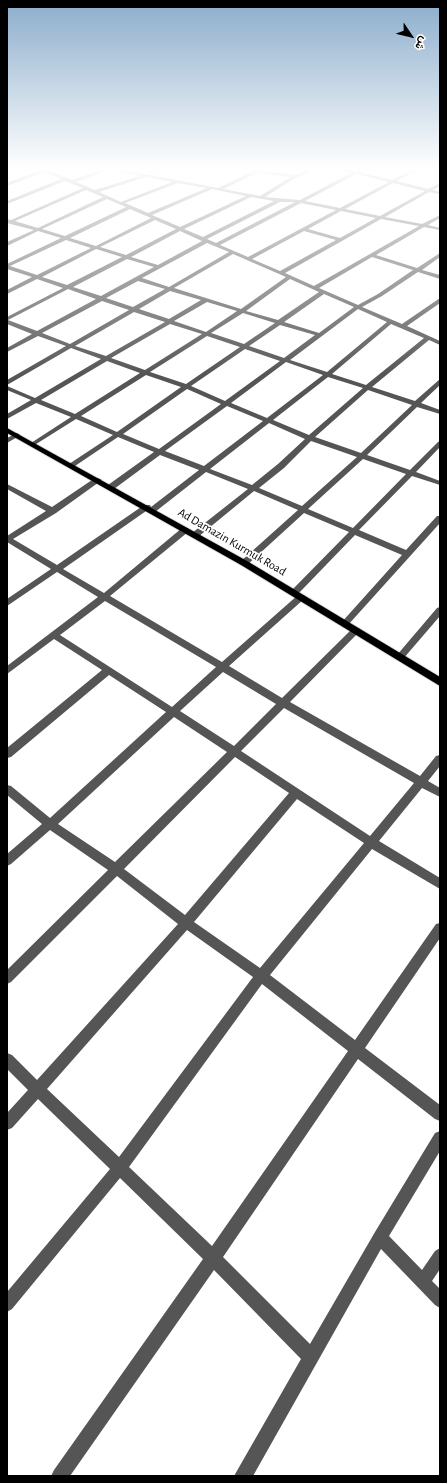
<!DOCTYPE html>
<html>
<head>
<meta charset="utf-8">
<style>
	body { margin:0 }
	#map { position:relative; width:447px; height:1483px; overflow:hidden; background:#fff; font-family:"Alegreya Sans",Vazirmatn,sans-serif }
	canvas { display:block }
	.frame { position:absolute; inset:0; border:8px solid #000; pointer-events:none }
	.north { position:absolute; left:391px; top:16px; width:40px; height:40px; -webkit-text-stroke:3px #fff; paint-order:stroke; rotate:125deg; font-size:11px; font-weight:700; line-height:16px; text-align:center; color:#000 }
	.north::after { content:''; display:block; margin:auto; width:14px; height:18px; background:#000; clip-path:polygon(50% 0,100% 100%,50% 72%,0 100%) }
</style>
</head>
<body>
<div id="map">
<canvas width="447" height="1483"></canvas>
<div class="frame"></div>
<div class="north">ش</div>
</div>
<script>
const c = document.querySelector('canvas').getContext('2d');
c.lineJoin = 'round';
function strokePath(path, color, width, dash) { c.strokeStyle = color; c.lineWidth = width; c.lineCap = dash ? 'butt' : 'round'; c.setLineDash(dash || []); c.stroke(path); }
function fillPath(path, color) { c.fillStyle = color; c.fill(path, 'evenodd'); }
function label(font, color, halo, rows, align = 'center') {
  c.font = font + ' "Alegreya Sans",sans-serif'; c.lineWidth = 3.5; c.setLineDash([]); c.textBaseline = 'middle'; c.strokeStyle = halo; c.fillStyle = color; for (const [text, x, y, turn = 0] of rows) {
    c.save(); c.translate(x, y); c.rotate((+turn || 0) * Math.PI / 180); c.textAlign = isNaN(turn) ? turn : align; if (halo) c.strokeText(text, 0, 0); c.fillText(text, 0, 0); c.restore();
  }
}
const minor = new Path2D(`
	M 38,168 L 43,168 L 72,180 L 106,168 L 113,168 L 218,188 L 260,168 L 265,168 L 261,170 L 296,175 L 311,168 L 316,168 L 292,180 L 265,197 L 300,200 L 351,173 L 334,168 L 355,171 L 361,168 L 366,168 L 359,172 L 392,180 L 416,168 L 420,168 L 397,181 L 428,189 L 440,183 L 440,186 L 433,190 L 440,192 L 440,194 L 429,192 L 385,217 L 422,224 L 440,215 L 440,218 L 428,225 L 440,228 L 440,230 L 424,227 L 376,255 L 417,268 L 440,253 L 440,257 L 422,270 L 440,275 L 440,279 L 418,272 L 382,296 L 362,307 L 402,324 L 440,298 L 440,303 L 407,326 L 440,341 L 440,345 L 429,340 L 372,387 L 415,401 L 440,379 L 440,385 L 421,403 L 440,410 L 440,414 L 417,407 L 367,455 L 410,470 L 438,442 L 440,441 L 440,447 L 416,472 L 440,481 L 440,485 L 412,476 L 359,530 L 406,550 L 437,516 L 440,516 L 440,523 L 348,625 L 342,625 L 341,623 L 402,555 L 355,535 L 297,595 L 291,595 L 290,593 L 291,591 L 349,532 L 304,513 L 247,565 L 241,565 L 240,563 L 241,561 L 298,510 L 254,491 L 198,537 L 192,537 L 192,533 L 248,489 L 206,472 L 155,512 L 149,512 L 149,509 L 63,569 L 104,593 L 182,528 L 188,528 L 188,532 L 110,596 L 222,662 L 298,595 L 304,595 L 305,597 L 304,599 L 229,666 L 282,698 L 353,628 L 359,628 L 360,630 L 359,632 L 290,702 L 420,776 L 436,756 L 440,755 L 440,766 L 428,781 L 440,788 L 440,797 L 422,788 L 379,841 L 440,878 L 440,889 L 372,849 L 270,975 L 355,1040 L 436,924 L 440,923 L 440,938 L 365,1048 L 440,1105 L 440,1121 L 435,1119 L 358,1059 L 223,1257 L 310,1344 L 375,1232 L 435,1133 L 440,1131 L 440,1151 L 389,1236 L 422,1270 L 435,1251 L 440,1248 L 440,1269 L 432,1281 L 440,1289 L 440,1308 L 435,1305 L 381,1249 L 253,1476 L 234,1476 L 301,1359 L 214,1270 L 70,1476 L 51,1476 L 54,1470 L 203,1259 L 120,1178 L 12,1309 L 7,1312 L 7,1292 L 110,1169 L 38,1099 L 12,1128 L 7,1130 L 7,1113 L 28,1090 L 7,1069 L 7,1053 L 12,1055 L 37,1080 L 178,924 L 117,876 L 11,982 L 7,984 L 7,970 L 108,870 L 50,830 L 11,864 L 7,866 L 7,854 L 42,824 L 7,795 L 7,785 L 11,786 L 50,818 L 166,712 L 109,675 L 11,757 L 7,758 L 7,748 L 102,670 L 54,639 L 7,674 L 7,666 L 98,597 L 57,572 L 7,606 L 7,599 L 51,569 L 7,542 L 7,536 L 46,511 L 7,489 L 7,484 L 52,507 L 95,478 L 98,478 L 102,480 L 56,513 L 13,539 L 57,565 L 144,505 L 150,505 L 151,507 L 199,470 L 160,455 L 114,489 L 108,489 L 108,485 L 154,452 L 118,437 L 72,468 L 69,468 L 69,464 L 113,435 L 76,419 L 33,446 L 29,444 L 31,443 L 71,417 L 36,403 L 7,419 L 7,414 L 31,400 L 7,390 L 7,386 L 35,398 L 101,359 L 71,348 L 7,385 L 7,380 L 66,346 L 38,336 L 7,352 L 7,348 L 32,334 L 7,324 L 7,317 L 63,288 L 37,279 L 7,294 L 7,290 L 32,277 L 7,269 L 7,264 L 61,238 L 38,231 L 7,246 L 7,242 L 34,230 L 7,223 L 7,219 L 11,220 L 83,188 L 65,181 L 7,204 L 7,201 L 61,179 L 45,172 L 7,186 L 7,183 L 41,170 ZM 110,170 L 140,176 L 95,190 L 76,182 ZM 257,173 L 291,177 L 260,196 L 223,189 ZM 356,174 L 389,182 L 340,208 L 305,201 ZM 146,177 L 172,182 L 121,202 L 99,192 ZM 178,183 L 207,188 L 148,213 L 125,203 ZM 393,183 L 425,191 L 380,216 L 345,209 ZM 212,189 L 246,196 L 180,227 L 152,215 ZM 86,190 L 103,197 L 38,228 L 15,221 ZM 251,197 L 274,201 L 203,237 L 184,229 ZM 107,199 L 126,207 L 65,236 L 42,229 ZM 280,202 L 295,202 L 216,243 L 207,239 ZM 301,203 L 336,210 L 248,257 L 220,245 ZM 130,209 L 151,218 L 96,246 L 70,238 ZM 341,211 L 376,218 L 340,238 L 308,229 ZM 381,219 L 419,226 L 314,286 L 285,273 ZM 155,220 L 176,229 L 126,255 L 100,247 ZM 180,231 L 202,241 L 158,265 L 131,257 ZM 304,231 L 336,240 L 280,271 L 252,259 ZM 66,240 L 91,248 L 37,275 L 10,266 ZM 207,243 L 229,252 L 169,287 L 142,278 ZM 96,249 L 122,257 L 67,285 L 42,277 ZM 233,254 L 286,277 L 241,309 L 174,288 ZM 372,257 L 413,270 L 378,294 L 358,305 L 319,288 ZM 127,259 L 154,267 L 101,296 L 73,287 ZM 290,279 L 319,292 L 278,320 L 246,311 ZM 138,281 L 165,289 L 133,307 L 106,298 ZM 68,289 L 96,299 L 37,331 L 8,320 ZM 170,291 L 201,300 L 169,319 L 139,309 ZM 324,294 L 354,307 L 319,333 L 284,322 ZM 102,301 L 129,310 L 70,344 L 42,333 ZM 207,302 L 237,311 L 206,332 L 174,321 ZM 358,309 L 387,322 L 327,372 L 290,360 ZM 134,312 L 165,322 L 106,356 L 75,346 ZM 243,313 L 275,323 L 244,344 L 211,333 ZM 170,324 L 202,334 L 145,370 L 111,358 ZM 391,324 L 424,338 L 366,385 L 332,374 ZM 280,325 L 315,335 L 284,358 L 249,346 ZM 207,336 L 240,347 L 186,384 L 150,372 ZM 245,349 L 280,361 L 225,401 L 191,386 ZM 107,361 L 140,373 L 75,414 L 41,400 ZM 286,362 L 323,375 L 267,418 L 231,403 ZM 146,375 L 181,387 L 117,432 L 81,416 ZM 328,377 L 363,388 L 309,435 L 273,420 ZM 187,389 L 221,404 L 159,449 L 123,434 ZM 368,390 L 412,405 L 361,453 L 315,437 ZM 227,406 L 263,421 L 204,466 L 165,451 ZM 269,423 L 305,439 L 278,464 L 252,485 L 210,469 ZM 311,441 L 357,457 L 302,506 L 259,488 L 284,468 ZM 363,459 L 406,474 L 353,528 L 308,509 ZM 105,601 L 216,667 L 172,707 L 60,635 ZM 223,672 L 276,704 L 234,746 L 180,711 ZM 284,708 L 414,783 L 370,836 L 241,751 ZM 174,717 L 227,752 L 115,862 L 58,824 ZM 235,757 L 289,793 L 185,915 L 124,869 ZM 297,799 L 364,843 L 260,968 L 194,922 ZM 187,930 L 253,977 L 119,1157 L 47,1089 ZM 262,984 L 348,1051 L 212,1246 L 129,1167 Z
	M 186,168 L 198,168 L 149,173 L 147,172 Z
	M 17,433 L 20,435 L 19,436 L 7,443 L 7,438 Z
	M 440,607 L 440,616 L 403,659 L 397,659 L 395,657 L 397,655 L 437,608 Z`);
const highway = new Path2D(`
	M 7,428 L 247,561 L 440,677 L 440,686 L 241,565 L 7,433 Z`);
const streetNames = [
	["Ad Damazin Kurmuk Road",232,542,30]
];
strokePath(highway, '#dbdbdb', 2);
fillPath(minor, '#555');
fillPath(highway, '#000');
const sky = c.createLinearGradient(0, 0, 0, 375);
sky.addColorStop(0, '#8cadcc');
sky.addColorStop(0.45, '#fff');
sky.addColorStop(1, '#ffffff00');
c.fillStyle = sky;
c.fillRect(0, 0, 447, 375);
label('12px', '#000', '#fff', streetNames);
</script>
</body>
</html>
